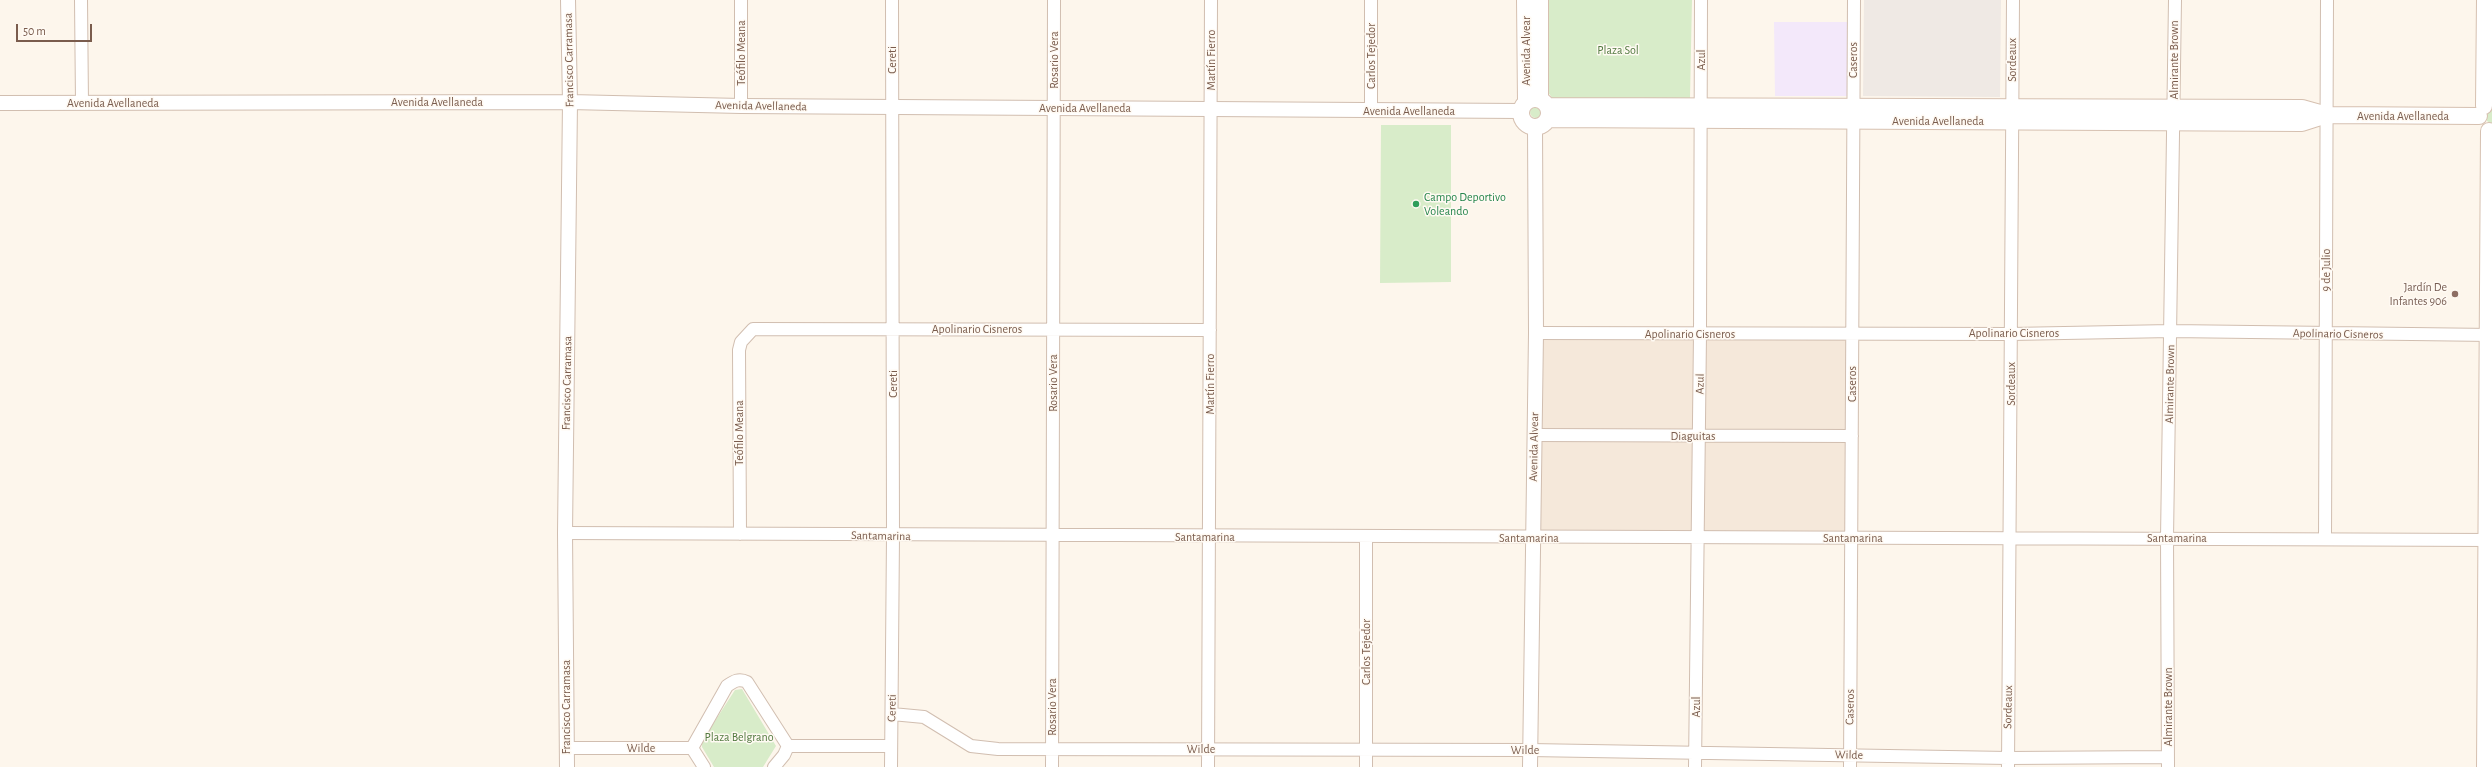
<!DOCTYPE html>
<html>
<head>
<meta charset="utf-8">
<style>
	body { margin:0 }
	#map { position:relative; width:2492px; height:767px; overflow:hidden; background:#fdf6ec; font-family:"Alegreya Sans",sans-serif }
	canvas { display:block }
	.scale { position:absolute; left:16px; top:24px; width:76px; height:18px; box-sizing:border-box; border:2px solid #7a5c4d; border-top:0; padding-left:5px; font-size:12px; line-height:14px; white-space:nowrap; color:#7a5c4d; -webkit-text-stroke:3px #fffaf3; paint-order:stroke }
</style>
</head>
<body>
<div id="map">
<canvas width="2492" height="767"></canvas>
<div class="scale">50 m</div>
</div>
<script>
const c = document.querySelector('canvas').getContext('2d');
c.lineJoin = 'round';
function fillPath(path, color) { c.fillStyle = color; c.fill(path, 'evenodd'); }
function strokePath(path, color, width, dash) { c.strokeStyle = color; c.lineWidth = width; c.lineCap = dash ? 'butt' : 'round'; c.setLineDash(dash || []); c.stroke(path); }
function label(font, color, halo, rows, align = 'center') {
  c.font = font + ' "Alegreya Sans",sans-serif'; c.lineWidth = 3; c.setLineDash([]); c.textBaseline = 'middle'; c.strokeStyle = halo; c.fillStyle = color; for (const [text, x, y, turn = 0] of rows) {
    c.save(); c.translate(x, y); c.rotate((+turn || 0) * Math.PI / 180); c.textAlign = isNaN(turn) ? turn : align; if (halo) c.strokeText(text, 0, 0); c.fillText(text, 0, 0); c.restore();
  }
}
const residential = new Path2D(`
	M 1536,333 L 1852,334 L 1852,538 L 1533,538 Z`);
const industrial = new Path2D(`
	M 1864,0 L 2001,0 L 2000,97 L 1863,96 Z`);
const education = new Path2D(`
	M 1774,22 L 1848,22 L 1848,96 L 1775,96 Z`);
const green = new Path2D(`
	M 1546,0 L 1692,0 L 1690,98 L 1553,99 L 1544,87 Z
	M1530 112a6 6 0 1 1 12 0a6 6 0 1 1-12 0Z
	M 2492,109 L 2492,124 L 2487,121 L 2486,115 Z
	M 1381,125 L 1451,125 L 1451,282 L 1380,283 Z
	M 742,689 L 776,746 L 763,767 L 714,767 L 702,747 L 702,741 L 735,690 Z`);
const minor = new Path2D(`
	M 81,0 L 82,103
	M 741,0 L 741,106
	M 1371,111 L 1371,0
	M 1536,333 L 2011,334 L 2171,331 L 2492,335
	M 1534,435 L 1852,436
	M 565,533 L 2492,540
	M 740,534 L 739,350 L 741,342 L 753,329 L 1210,330
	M 2325,539 L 2327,0
	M 892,714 L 924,717 L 971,746 L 998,749 L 1530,750 L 2008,758 L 2168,757
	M 567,748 L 692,748 L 704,767
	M 692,748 L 727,686 C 734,681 739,678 747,682 L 788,746
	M 774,767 L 784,755 L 788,746 L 891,746
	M 891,767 L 893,536 L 892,0
	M 1052,767 L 1054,0
	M 1208,767 L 1211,0
	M 1366,767 L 1366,537
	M 1695,767 L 1700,334 L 1701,0
	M 1850,767 L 1854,0
	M 2008,767 L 2013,0
	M 2168,767 L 2167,538 L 2175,0`);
const tertiary = new Path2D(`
	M 0,103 L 570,102 L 741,106 L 1521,111
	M 567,767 L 565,533 L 570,102 L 568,0
	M 1530,767 L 1536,333 L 1535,127`);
const secondary = new Path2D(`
	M 1525,0 L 1526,102
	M1521 113a14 14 0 1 1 28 0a14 14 0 1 1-28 0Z
	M 1540,100 L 1540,0
	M 1548,106 L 2302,108 L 2327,115 L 2479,116
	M 2484,106 L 2485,0
	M 1548,119 L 2302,123 L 2327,115
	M 2485,767 L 2489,131`);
const markers = [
	[1416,204,4,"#2e9e5b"],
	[2455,294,4,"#8d6e63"]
];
const parkNames = [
	["Plaza Sol",1618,50],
	["Plaza Belgrano",739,737]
];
const streetNames = [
	["Avenida Alvear",1526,51,-90],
	["Teófilo Meana",741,53,-90],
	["Carlos Tejedor",1371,56,-90],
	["Francisco Carramasa",569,60,-91],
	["Cereti",892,60,-90],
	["Rosario Vera",1054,60,-90],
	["Martín Fierro",1211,60,-90],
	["Azul",1701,60,-90],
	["Caseros",1853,60,-90],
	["Sordeaux",2012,60,-90],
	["Almirante Brown",2174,60,-90],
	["Avenida Avellaneda",437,102],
	["Avenida Avellaneda",113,103],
	["Avenida Avellaneda",761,106,1],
	["Avenida Avellaneda",1085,108],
	["Avenida Avellaneda",1409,111],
	["Avenida Avellaneda",2403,116],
	["Avenida Avellaneda",1938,121],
	["9 de Julio",2326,270,-90],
	["Apolinario Cisneros",977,329],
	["Apolinario Cisneros",2014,333],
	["Apolinario Cisneros",1690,334],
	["Apolinario Cisneros",2338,334,1],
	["Francisco Carramasa",567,383,-89],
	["Rosario Vera",1053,383,-90],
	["Cereti",893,384,-90],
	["Martín Fierro",1210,384,-90],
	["Azul",1700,384,-89],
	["Caseros",1852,384,-90],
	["Sordeaux",2011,384,-90],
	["Almirante Brown",2170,384,-89],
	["Teófilo Meana",739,433,-90],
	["Diaguitas",1693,436],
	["Avenida Alvear",1534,447,-89],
	["Santamarina",881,536,1],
	["Santamarina",1205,537],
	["Santamarina",1529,538],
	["Santamarina",1853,538],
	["Santamarina",2177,538],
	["Carlos Tejedor",1366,652,-90],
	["Francisco Carramasa",566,707,-90],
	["Rosario Vera",1052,707,-90],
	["Azul",1696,707,-90],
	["Caseros",1850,707,-89],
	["Sordeaux",2008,707,-89],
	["Almirante Brown",2168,707,-90],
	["Cereti",892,708,-89],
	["Wilde",641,748],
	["Wilde",1201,749],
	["Wilde",1525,750],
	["Wilde",1849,755,1]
];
const leisureNames = [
	["Campo Deportivo",1424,197],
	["Voleando",1424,211]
];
const educationNames = [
	["Jardín De",2447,287],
	["Infantes 906",2447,301]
];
fillPath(residential, '#f5e8da');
fillPath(industrial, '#efe9e4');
fillPath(education, '#f3e8fa');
fillPath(green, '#d8ecc9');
strokePath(minor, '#d1beb0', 14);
strokePath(tertiary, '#d1beb0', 16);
strokePath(secondary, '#d6c0b0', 18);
strokePath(minor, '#fff', 12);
strokePath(tertiary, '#fff', 14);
strokePath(secondary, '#fff', 16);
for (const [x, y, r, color] of markers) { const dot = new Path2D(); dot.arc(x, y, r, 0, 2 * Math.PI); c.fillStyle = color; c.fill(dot); strokePath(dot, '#fffaf3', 1.5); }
label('12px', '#537a41', '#fffaf3', parkNames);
label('12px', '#7a5c4d', '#fffaf3', streetNames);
label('12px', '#27864d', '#fffaf3', leisureNames, 'left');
label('12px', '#785e54', '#fffaf3', educationNames, 'right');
</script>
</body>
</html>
